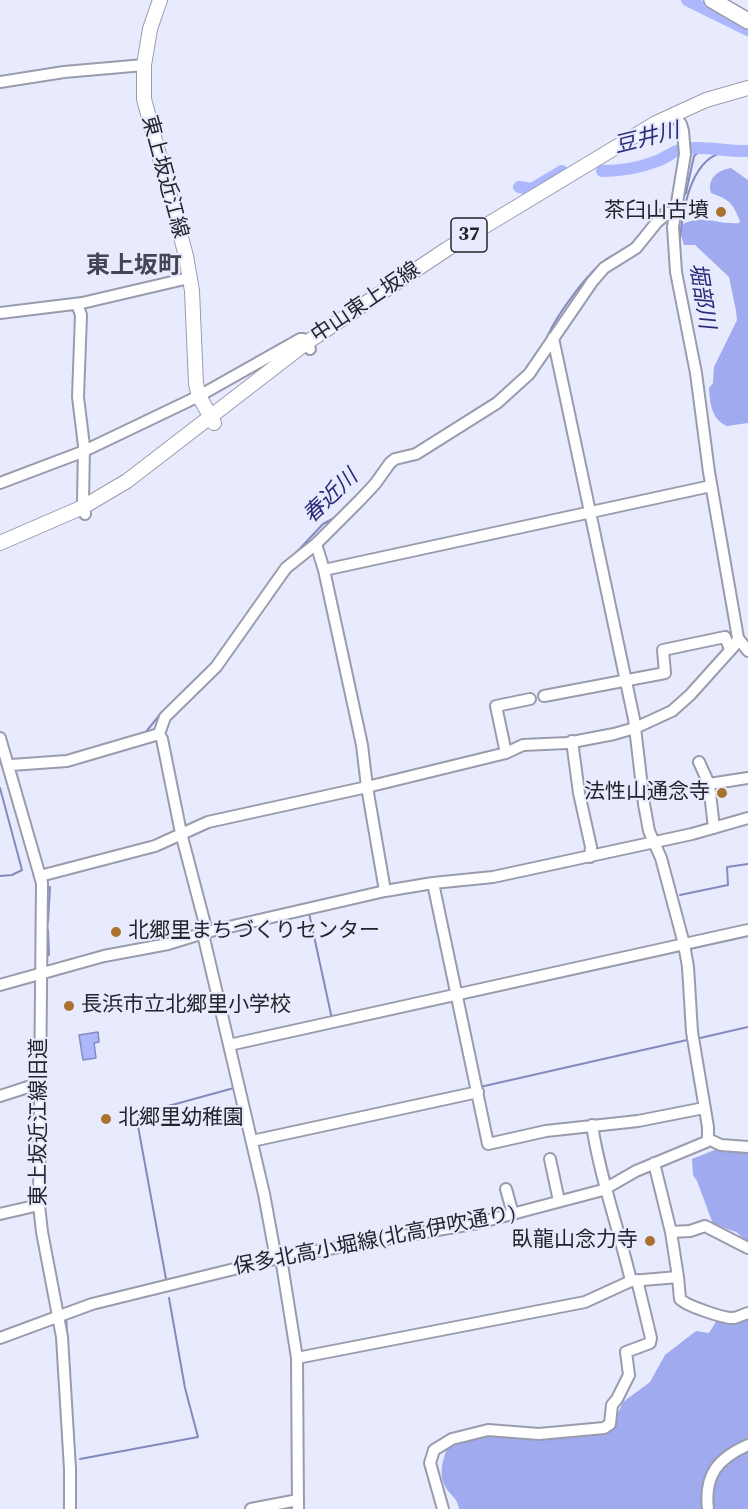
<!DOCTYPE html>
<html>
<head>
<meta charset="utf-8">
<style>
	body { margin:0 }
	canvas { display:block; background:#e8ebfe }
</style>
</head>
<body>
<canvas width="748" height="1509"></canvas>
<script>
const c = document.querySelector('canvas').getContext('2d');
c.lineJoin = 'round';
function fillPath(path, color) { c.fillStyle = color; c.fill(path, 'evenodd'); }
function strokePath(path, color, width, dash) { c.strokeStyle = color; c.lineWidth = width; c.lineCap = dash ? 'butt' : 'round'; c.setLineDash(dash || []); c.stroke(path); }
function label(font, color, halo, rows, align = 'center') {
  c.font = font + ' "Source Serif 4","Noto Sans JP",serif'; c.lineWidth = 4.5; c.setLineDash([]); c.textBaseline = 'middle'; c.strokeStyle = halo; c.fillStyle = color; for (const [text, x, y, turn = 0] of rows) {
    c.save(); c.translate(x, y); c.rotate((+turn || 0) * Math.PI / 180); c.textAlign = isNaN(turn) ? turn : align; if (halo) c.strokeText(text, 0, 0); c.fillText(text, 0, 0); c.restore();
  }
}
const forest = new Path2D(`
	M 731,168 L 748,180 L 748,423 L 727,426 C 711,419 710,403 709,388 L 713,383 L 714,367 L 737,320 L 736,311 L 729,277 L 695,245 L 684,245 L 680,232 L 683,224 C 702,214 719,225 739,223 L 740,221 C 732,202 730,200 711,193 C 707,178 718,170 731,168 Z
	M 717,1149 L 748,1150 L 748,1242 L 736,1232 L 713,1224 L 697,1181 L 693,1175 L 692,1159 Z
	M 748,1319 L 748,1509 L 459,1509 C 458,1501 455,1499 449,1492 C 438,1479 441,1464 447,1449 L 470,1439 L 486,1434 L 611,1429 L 623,1402 L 650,1382 L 665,1355 L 696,1331 L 709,1333 L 717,1320 L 735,1324 Z`);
const water = new Path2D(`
	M 98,1032 L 99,1042 L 94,1043 L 96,1058 L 83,1060 L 79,1035 Z`);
const stream = new Path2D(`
	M 684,195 L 686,193 L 694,156 L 703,149
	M 643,231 L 658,211 L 672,201
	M 679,246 C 682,217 688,162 721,153 L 721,150
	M 545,343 C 552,321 592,264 614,255
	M 506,388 L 517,378
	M 464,417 L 500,394
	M 292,557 L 323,524 L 334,518
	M 241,623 L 279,569
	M 145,733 L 162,712
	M 113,742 L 134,736
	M 0,788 L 22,870 L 12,875 L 0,876
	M 22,796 L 44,871
	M 435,878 L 468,874 L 470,875
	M 408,882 L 426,879
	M 680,895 L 728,885 L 727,867 L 748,864
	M 309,913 L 332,1019
	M 48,922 L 50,887
	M 48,930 L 49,955
	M 700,1038 L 748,1027
	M 480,1087 L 687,1040
	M 562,1195 L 602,1185
	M 386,1234 L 401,1231
	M 353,1250 L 380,1246
	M 166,1279 L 138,1126 L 142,1125 L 139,1114 L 234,1088
	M 58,1288 L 62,1306
	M 112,1304 L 266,1266
	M 66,1316 L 76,1477
	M 299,1335 L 300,1347
	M 80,1459 L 198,1437 L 185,1388 L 169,1298`);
const river = new Path2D(`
	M 687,0 L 748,30
	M 602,171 C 621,171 639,168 657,161 C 666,158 673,151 682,149 C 703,145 727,152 748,151
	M 519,187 L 532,189 L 562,171`);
const minor = new Path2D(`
	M 0,82 L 64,72 L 144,65
	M 673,114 L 681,124 L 683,131 L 685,154 L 673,227 L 676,272 L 696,373 L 709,472 L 738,638 L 748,651
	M 77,304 L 81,315 L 78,397 L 84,446 L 83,502 L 85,514
	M 0,313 L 82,303 L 189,278
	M 553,338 L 634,719 L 644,804 L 649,831 L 661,858 L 684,944 L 688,967 L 692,1032 L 708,1127 L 708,1139
	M 0,483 L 82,452 L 199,396 L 300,339 L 303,339 L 310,349
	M 324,570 L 711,486
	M 544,696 L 665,673 L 663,650 L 725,637 L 730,649
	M 159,734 L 162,739 L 181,833 L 207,932
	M 0,738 L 42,883 L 39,1205 L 42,1232 L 62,1337 L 70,1469 L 70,1509
	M 572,741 L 579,793 L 591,847 L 590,857
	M 506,753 L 496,706 L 530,699
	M 699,762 L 709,784 L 714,828
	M 8,766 L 11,765 L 67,761 L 159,734 L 165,717 L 216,667 L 286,568 L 316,544 L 360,500 L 375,484 L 390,463 L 395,459 L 416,454 L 497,403 L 529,374 L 592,282 L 604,268 L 636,248 L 657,222 L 668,213 L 674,212
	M 709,784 L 748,778
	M 40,876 L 155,846 L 208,822 L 367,787 L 362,745 L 324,570 L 316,544
	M 433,883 L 488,1144 L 546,1131 L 638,1121 L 704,1108
	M 385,891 L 367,787 L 506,753 L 523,745 L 567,743 L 614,734 L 635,728 L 672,711 L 690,695 L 735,645 L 738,638
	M 203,934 L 264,1194 L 276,1259
	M 0,985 L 104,956 L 168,944 L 207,932 L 385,891 L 433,883 L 493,877 L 692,834 L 748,818
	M 229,1045 L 748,930
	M 0,1096 L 31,1086 L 40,1086
	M 592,1125 C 600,1178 619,1229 631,1281
	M 708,1139 L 721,1145 L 748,1147
	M 252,1141 L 478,1092
	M 550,1159 L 559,1201
	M 506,1189 L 513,1214
	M 0,1214 L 39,1205
	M 671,1232 L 690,1231 L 705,1226 L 748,1248
	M 281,1258 L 297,1358 L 298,1509
	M 678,1277 L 680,1299 C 687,1306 725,1319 734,1318 C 739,1317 744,1314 748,1313
	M 0,1338 L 92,1304 L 287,1256 L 478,1223 L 603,1190 L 636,1171 L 706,1142 L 708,1139
	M 297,1358 L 585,1302 L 631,1281 L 678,1277 L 671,1232 L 654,1163
	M 251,1509 L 298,1500
	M 443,1509 L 430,1463 L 434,1450 L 452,1439 L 488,1430 L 539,1434 L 604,1428 L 610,1424 L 612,1405 L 617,1399 L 629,1375 L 626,1352 L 650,1343 L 651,1338 L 637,1280
	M 708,1509 C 704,1475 718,1458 748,1445`);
const major = new Path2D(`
	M 160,0 L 150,29 L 144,65 L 144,99 L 186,256 L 192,291 L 196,384 L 199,396 L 214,423
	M 0,543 L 83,507 L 127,481 L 306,343 L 447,249 L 656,123 L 706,100 L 748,88`);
const highway = new Path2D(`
	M 712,0 L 748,21`);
const markers = [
	[721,212,6,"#aa722f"],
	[722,793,6,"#aa722f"],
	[116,932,6,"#aa722f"],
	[69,1006,6,"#aa722f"],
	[106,1119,6,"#aa722f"],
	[650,1241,6,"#aa722f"]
];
const shields = [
	[469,235,36]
];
const shieldNames = [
	["37",469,235]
];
const streetNames = [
	["東上坂近江線",164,177,75],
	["中山東上坂線",366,303,-34],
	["東上坂近江線旧道",40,1122,-90],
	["保多北高小堀線(北高伊吹通り)",375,1241,-11]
];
const poiNames = [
	["茶臼山古墳",709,212],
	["法性山通念寺",710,793],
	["北郷里まちづくりセンター",128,932,"left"],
	["長浜市立北郷里小学校",81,1006,"left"],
	["北郷里幼稚園",118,1119,"left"],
	["臥龍山念力寺",638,1241]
];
const waterNames = [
	["豆井川",647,139,-14],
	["堀部川",701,296,81],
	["春近川",331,497,-44]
];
const quarterNames = [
	["東上坂町",134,267]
];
fillPath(forest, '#9faaef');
fillPath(water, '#acb7fd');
strokePath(water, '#838bbe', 1.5);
strokePath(stream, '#838bbe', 2);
strokePath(river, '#acb7fd', 12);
strokePath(minor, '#999cad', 14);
strokePath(major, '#999cad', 16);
strokePath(highway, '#999cad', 18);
strokePath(minor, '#fff', 10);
strokePath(major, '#fff', 14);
strokePath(highway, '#fff', 15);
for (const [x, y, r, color] of markers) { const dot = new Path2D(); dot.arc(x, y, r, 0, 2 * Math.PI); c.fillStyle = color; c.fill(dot); strokePath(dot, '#e8ebfe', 2); }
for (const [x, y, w] of shields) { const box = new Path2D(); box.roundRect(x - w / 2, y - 17, w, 34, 4.5); c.fillStyle = '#e8ebfe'; c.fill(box); strokePath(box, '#24252b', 1.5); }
label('bold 20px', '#24252b', null, shieldNames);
label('21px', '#24252b', '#e8ebfe', streetNames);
label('21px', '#24252b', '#e8ebfe', poiNames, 'right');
label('italic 22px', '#2a2a79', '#e8ebfe', waterNames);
label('bold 24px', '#434655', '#e8ebfe', quarterNames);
</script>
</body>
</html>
